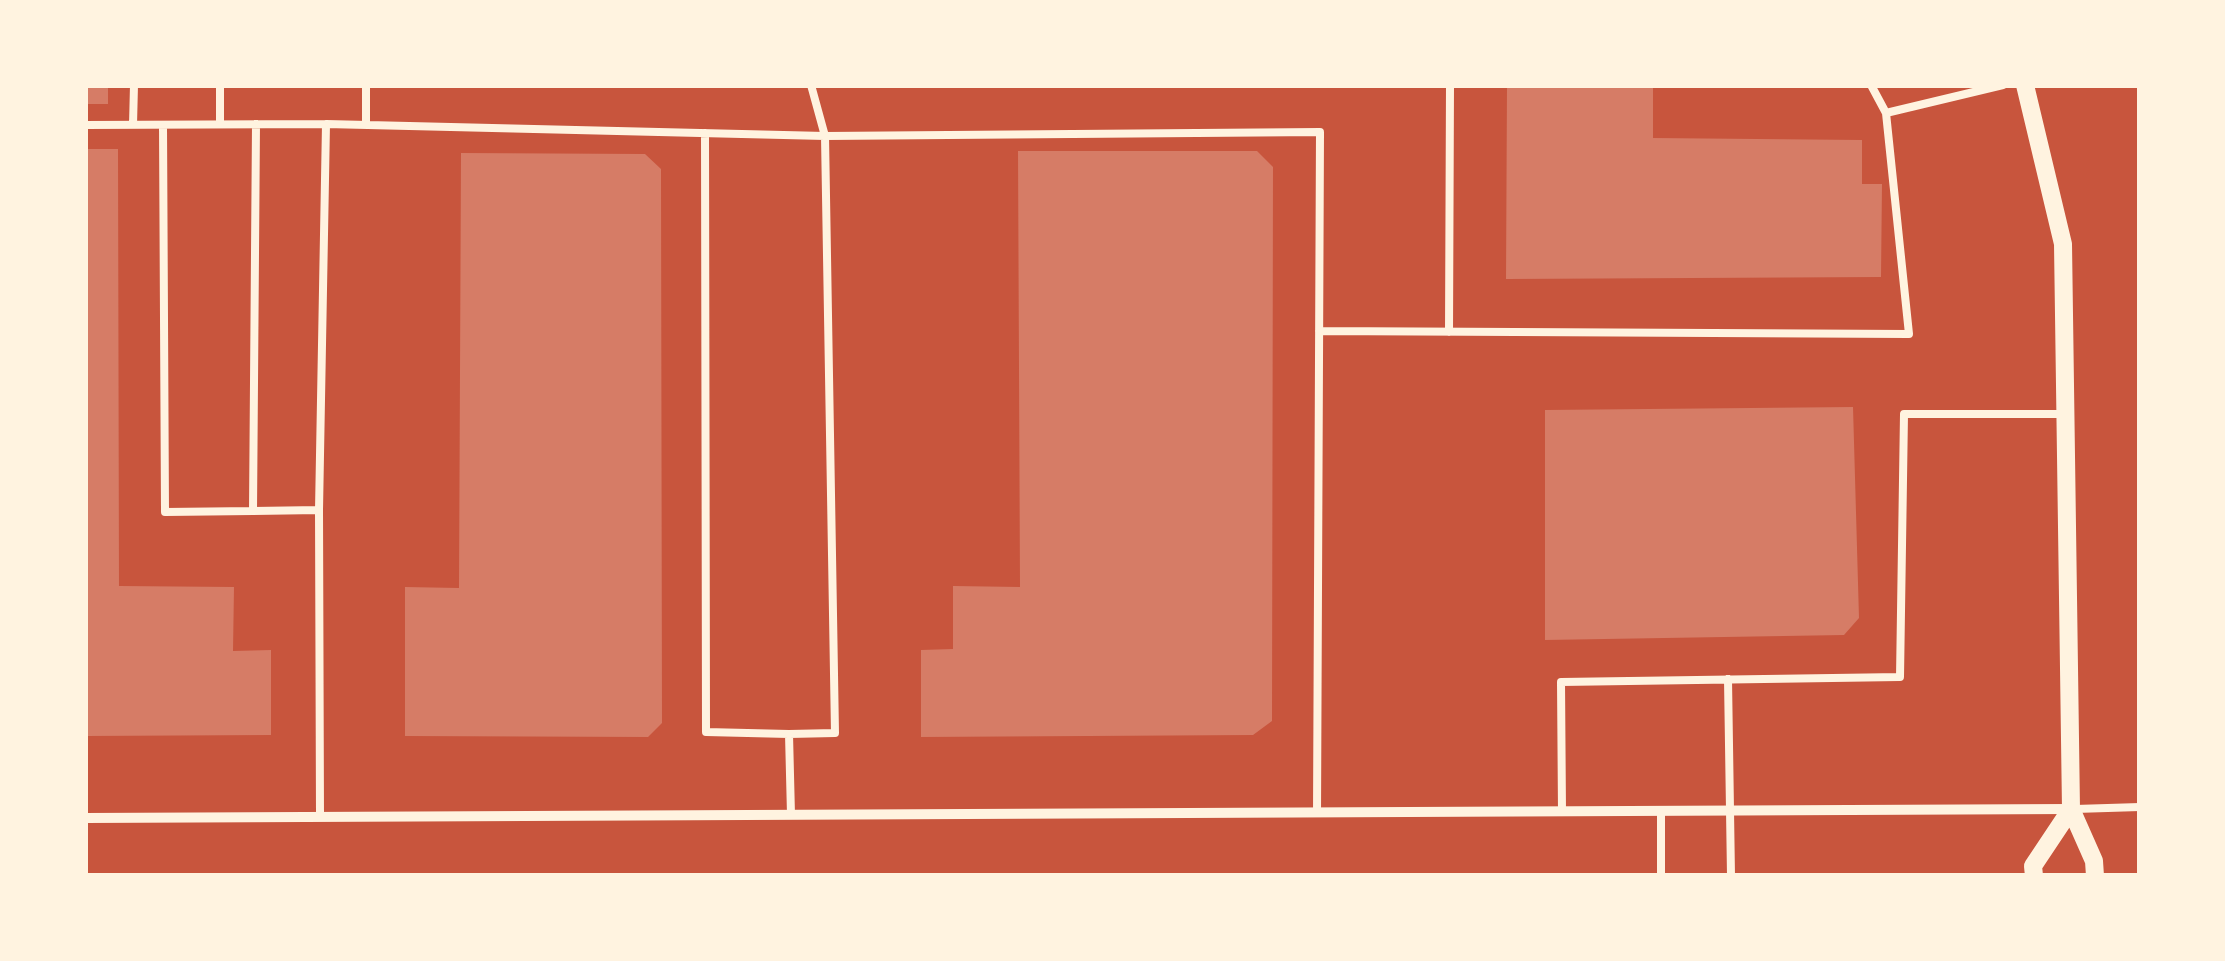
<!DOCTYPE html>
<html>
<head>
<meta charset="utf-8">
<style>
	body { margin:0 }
	#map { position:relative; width:2225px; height:961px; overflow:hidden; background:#c8553d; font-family:"Playfair Display",serif }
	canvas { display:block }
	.frame { position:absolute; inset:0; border:88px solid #fff3e0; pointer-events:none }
</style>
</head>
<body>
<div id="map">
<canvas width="2225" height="961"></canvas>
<div class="frame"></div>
</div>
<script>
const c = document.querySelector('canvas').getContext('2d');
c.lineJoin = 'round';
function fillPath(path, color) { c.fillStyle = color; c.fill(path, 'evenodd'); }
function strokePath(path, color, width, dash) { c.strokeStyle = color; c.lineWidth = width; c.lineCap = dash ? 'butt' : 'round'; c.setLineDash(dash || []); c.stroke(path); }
const building = new Path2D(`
	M 85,85 L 108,85 L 108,104 L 85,104 Z
	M 1507,85 L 1653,85 L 1653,138 L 1862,140 L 1862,184 L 1882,184 L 1881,277 L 1506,279 Z
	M 85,149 L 118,149 L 119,586 L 234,587 L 233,651 L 271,650 L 271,735 L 85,736 Z
	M 1018,151 L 1257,151 L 1273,167 L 1272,721 L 1253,735 L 921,737 L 921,650 L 953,649 L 953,586 L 1020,587 Z
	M 461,153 L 645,154 L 661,169 L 662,723 L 648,737 L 405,736 L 405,587 L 459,588 Z
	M 1853,407 L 1859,618 L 1844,635 L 1545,640 L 1545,410 Z`);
const service = new Path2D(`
	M 366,85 L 366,125
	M 1871,85 L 1886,113 L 2003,85
	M 220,124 L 220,85
	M 256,124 L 253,511 L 319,510
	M 85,125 L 326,124 L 825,136 L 811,85
	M 133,125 L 134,85
	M 163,125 L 165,512 L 253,511
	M 705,133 L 706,732 L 789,734
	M 1319,331 L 1909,334 L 1886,113
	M 1449,332 L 1450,85
	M 1728,679 L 1731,876
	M 2075,809 L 2140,807
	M 1661,811 L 1661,876
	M 1562,812 L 1561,682 L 1900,677 L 1904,414 L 2065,414
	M 791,815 L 789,734 L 835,733 L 825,136 L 1320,132 L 1317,813
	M 320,817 L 319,510 L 326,124`);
const minor = new Path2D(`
	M 85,818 L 2070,809`);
const tertiary = new Path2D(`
	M 2025,85 L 2063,244 L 2071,809 L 2094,861 L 2095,876
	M 2034,876 L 2033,866 L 2071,809`);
fillPath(building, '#d67c66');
strokePath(service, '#fff3e0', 8);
strokePath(minor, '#fff3e0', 10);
strokePath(tertiary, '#fff3e0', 18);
</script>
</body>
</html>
